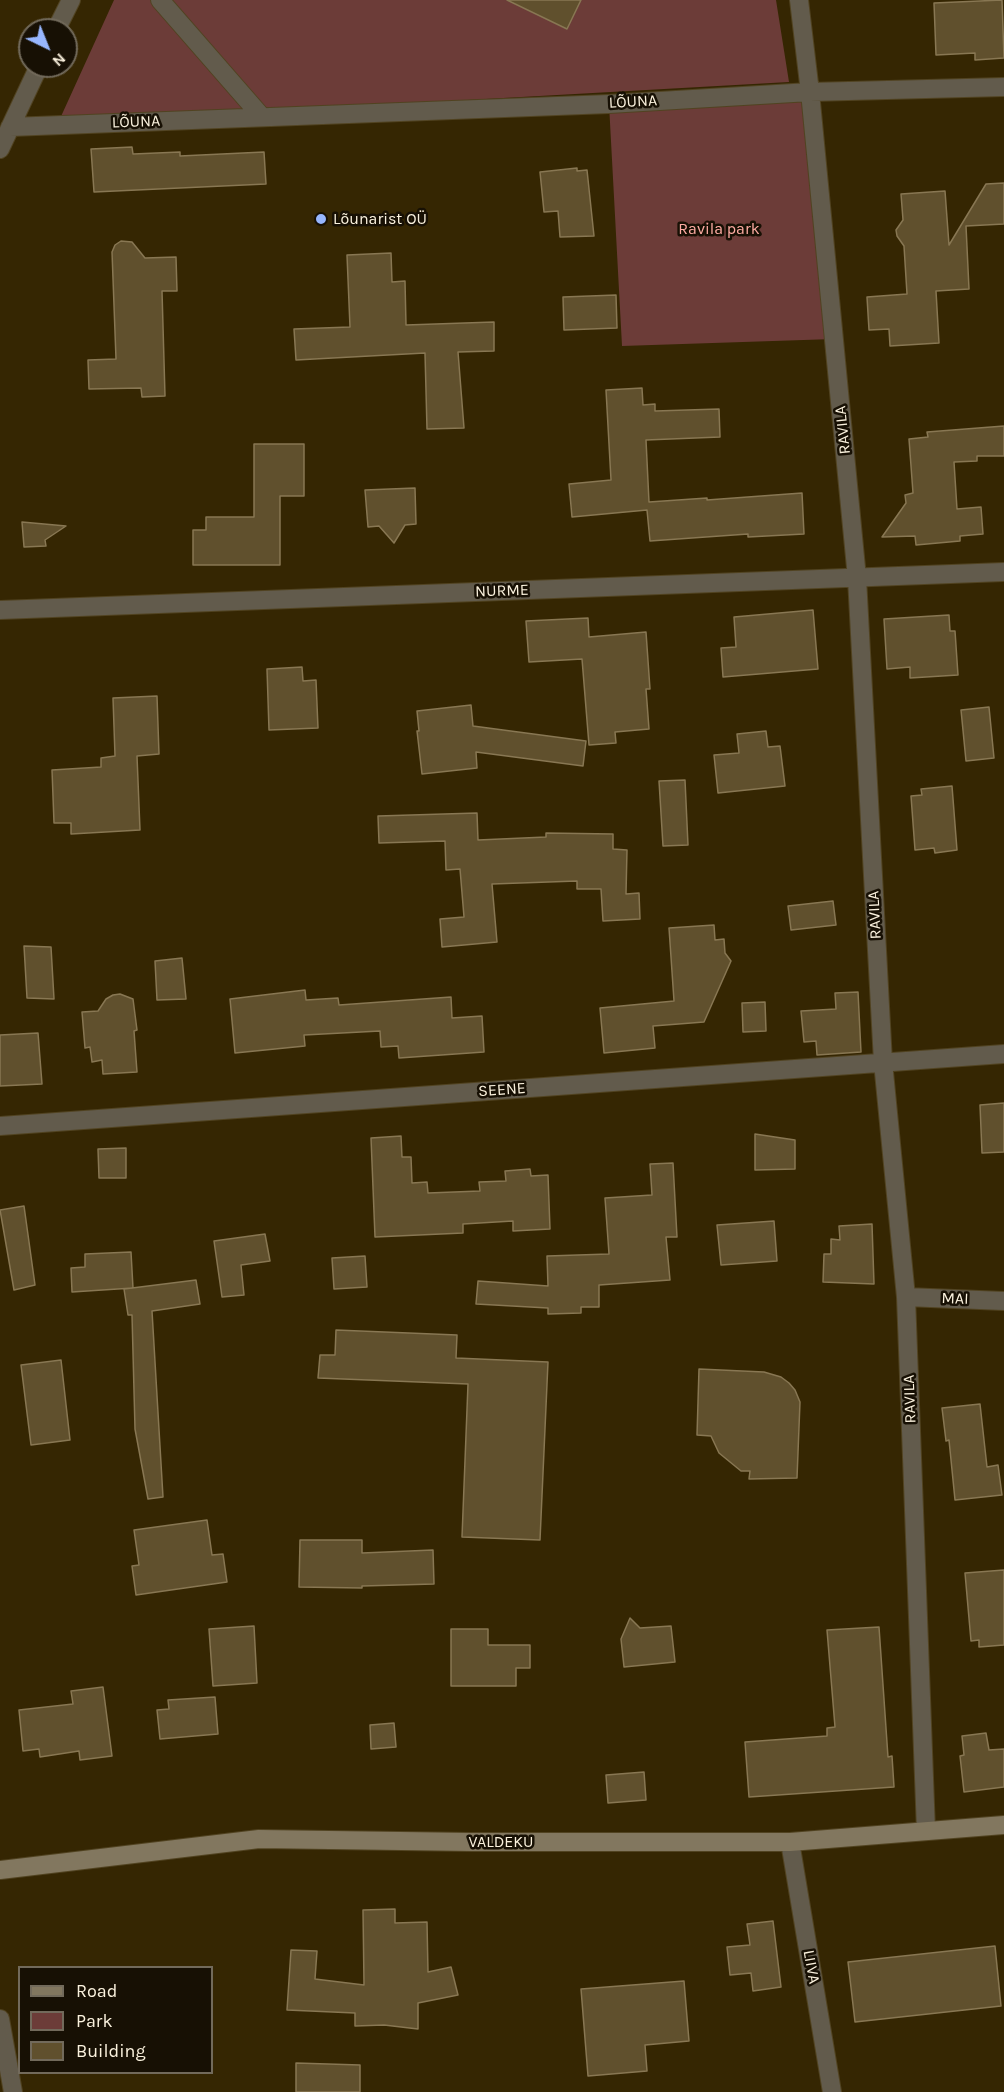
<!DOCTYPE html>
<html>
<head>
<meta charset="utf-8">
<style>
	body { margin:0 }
	#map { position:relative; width:1004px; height:2092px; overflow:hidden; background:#352602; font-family:Karla,sans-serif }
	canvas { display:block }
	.legend { position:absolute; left:18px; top:1966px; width:195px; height:108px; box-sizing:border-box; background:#171004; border:2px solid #726a5b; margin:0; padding:8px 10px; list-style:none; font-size:18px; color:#fbf2de }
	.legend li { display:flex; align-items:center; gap:12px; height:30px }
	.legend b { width:30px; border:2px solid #726a5b }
	.north { position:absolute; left:18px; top:18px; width:60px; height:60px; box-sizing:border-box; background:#171004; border:2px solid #726a5b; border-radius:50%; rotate:137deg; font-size:16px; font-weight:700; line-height:24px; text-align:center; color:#fbf2de }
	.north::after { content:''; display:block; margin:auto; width:21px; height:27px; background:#97b6fd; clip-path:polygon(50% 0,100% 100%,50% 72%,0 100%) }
</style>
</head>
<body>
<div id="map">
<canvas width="1004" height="2092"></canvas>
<ul class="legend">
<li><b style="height:8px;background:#82775f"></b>Road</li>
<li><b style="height:16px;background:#6c3c38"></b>Park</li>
<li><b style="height:16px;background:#60502d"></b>Building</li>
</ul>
<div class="north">N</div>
</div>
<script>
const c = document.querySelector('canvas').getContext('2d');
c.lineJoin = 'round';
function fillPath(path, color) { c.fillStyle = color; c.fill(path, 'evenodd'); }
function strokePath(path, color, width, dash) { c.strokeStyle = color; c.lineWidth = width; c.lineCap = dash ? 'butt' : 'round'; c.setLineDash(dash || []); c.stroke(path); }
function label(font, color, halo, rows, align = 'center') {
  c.font = font + ' Karla,sans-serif'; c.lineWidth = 5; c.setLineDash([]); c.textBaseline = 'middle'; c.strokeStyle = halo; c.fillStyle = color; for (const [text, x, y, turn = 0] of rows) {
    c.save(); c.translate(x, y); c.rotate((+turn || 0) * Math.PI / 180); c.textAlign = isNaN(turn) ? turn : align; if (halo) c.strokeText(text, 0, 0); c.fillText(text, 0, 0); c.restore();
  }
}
const green = new Path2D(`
	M 114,0 L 776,0 L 789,82 L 58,123 Z
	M 810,92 L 834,339 L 622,346 L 609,104 Z`);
const building = new Path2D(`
	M 507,0 L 581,0 L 567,29 Z
	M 1002,0 L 1004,58 L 975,60 L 975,53 L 936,55 L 934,3 Z
	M 132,147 L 133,154 L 180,152 L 180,156 L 264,152 L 266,184 L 94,192 L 91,149 Z
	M 577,168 L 577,171 L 587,170 L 594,236 L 560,237 L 558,211 L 544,212 L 540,172 Z
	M 1004,183 L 1004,224 L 966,226 L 969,289 L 936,291 L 939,343 L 890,346 L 889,329 L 869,330 L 867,297 L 907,294 L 904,246 L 897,236 L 896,230 L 903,220 L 901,194 L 945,191 L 949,245 L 986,184 Z
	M 121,241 L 132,242 L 145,258 L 176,257 L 177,291 L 162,291 L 165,396 L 142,397 L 141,388 L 89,389 L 88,360 L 116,359 L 112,252 L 115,245 Z
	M 391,253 L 392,282 L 405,281 L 406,325 L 494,322 L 494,351 L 458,352 L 464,428 L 427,429 L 425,353 L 296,360 L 294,329 L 350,327 L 347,255 Z
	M 616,295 L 617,328 L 564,330 L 563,297 Z
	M 642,388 L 643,405 L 655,404 L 655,411 L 719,409 L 720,437 L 646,440 L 649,502 L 707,498 L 707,500 L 802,493 L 804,534 L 748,537 L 748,534 L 650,541 L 647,510 L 572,517 L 569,484 L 611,480 L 606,390 Z
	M 1004,426 L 1004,456 L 977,456 L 977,461 L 954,462 L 957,509 L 981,507 L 983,534 L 960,536 L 960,541 L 916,545 L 915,536 L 882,537 L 906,503 L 905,495 L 913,493 L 909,439 L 928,437 L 927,432 Z
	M 254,444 L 304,444 L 304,496 L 280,496 L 280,565 L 193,565 L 193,530 L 206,530 L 206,517 L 254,517 Z
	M 415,488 L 416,524 L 405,525 L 394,543 L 379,526 L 368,527 L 365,490 Z
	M 22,522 L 66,526 L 45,540 L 46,546 L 24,547 Z
	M 813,610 L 818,669 L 723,677 L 721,648 L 736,647 L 734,617 Z
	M 949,615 L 950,631 L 955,631 L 958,675 L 910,678 L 910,667 L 887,669 L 884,619 Z
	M 588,618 L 589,637 L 646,632 L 650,689 L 646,689 L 649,729 L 615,732 L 616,743 L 589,745 L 582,659 L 529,662 L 526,621 Z
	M 302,667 L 303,681 L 316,680 L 318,728 L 269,730 L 267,669 Z
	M 157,696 L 159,754 L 137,756 L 140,830 L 71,834 L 71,823 L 54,823 L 52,770 L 101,767 L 101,758 L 115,756 L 113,698 Z
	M 471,705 L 473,726 L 586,741 L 583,766 L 476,752 L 477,768 L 422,774 L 417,731 L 419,731 L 417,711 Z
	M 989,707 L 994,758 L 966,761 L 961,710 Z
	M 766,731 L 768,747 L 780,746 L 785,786 L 718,793 L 714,755 L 739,753 L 737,734 Z
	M 685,780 L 688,845 L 663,846 L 659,781 Z
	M 952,786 L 957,850 L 935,853 L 934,848 L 915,850 L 911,796 L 922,795 L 921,789 Z
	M 477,813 L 478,840 L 546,837 L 546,833 L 613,834 L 613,849 L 627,850 L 626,894 L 639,893 L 640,919 L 603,921 L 601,889 L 577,889 L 577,881 L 492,884 L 497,942 L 442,947 L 440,919 L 464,917 L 460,869 L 446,870 L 445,841 L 379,843 L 378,816 Z
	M 833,901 L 836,925 L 791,930 L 788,906 Z
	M 714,925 L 715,940 L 724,939 L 725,953 L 731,961 L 704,1022 L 653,1026 L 655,1048 L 604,1053 L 600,1008 L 674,1001 L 669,928 Z
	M 24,946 L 51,947 L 54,999 L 27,998 Z
	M 182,958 L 186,999 L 157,1000 L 155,961 Z
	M 305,990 L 306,1000 L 338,998 L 339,1005 L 451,997 L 452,1018 L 482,1016 L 484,1052 L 399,1058 L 398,1046 L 381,1047 L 380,1031 L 304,1035 L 305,1046 L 235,1053 L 230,999 Z
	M 858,992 L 861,1052 L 817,1055 L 816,1041 L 804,1042 L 801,1011 L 836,1009 L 835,993 Z
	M 113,995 L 120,994 L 133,999 L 137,1030 L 134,1031 L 137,1072 L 103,1074 L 102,1060 L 92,1062 L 90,1047 L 85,1048 L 82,1012 L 98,1011 L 106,999 Z
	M 765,1002 L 766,1031 L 743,1032 L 742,1003 Z
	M 38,1033 L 42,1084 L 0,1086 L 0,1035 Z
	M 1004,1103 L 1004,1152 L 982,1153 L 980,1105 Z
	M 755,1134 L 795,1140 L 795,1169 L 755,1170 Z
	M 401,1136 L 402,1157 L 411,1157 L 412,1183 L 427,1182 L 428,1193 L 480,1191 L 479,1182 L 506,1181 L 505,1171 L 530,1169 L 531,1176 L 548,1175 L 550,1229 L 513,1231 L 513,1221 L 463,1224 L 463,1233 L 375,1237 L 371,1138 Z
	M 126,1148 L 126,1178 L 99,1178 L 98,1149 Z
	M 673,1163 L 677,1237 L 666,1237 L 670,1280 L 599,1285 L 599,1307 L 581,1307 L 581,1313 L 548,1314 L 548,1308 L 476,1304 L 478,1281 L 548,1286 L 547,1256 L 609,1254 L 605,1198 L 652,1195 L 650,1164 Z
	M 24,1206 L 35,1285 L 14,1290 L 0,1210 Z
	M 774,1221 L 777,1261 L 721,1265 L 717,1225 Z
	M 872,1224 L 874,1284 L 823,1282 L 824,1254 L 831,1254 L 831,1239 L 840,1240 L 839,1226 Z
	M 265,1234 L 270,1261 L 241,1265 L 244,1295 L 222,1297 L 214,1241 Z
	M 131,1252 L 133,1288 L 72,1292 L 71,1268 L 85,1267 L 85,1254 Z
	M 365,1256 L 367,1287 L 334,1289 L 332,1258 Z
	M 196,1280 L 200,1304 L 152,1311 L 163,1497 L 148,1499 L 135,1429 L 132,1315 L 128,1315 L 124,1289 Z
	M 336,1330 L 457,1335 L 456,1358 L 548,1362 L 540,1540 L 462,1537 L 468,1384 L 318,1378 L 320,1355 L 335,1355 Z
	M 61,1360 L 70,1440 L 31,1445 L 21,1365 Z
	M 699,1369 L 764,1372 L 781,1377 L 789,1383 L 795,1390 L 800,1402 L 797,1478 L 749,1479 L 750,1471 L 741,1471 L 719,1453 L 711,1436 L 697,1435 Z
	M 980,1404 L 987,1467 L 998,1465 L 1002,1495 L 955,1500 L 949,1440 L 946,1441 L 942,1408 Z
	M 207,1520 L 212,1555 L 223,1554 L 227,1582 L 136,1595 L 132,1566 L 139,1565 L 134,1530 Z
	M 300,1540 L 362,1540 L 362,1553 L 433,1550 L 434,1584 L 362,1586 L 362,1588 L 299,1587 Z
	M 1004,1570 L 1004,1645 L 979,1647 L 979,1640 L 971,1641 L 965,1573 Z
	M 630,1618 L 640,1628 L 671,1626 L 675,1662 L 624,1667 L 621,1639 Z
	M 254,1626 L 257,1683 L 213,1686 L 209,1629 Z
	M 879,1627 L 888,1757 L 892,1756 L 894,1787 L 749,1797 L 745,1742 L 827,1736 L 827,1728 L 835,1727 L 827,1630 Z
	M 451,1629 L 488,1629 L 488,1645 L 530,1645 L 530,1668 L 516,1668 L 516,1686 L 451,1686 Z
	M 103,1687 L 112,1756 L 80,1760 L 79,1751 L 40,1757 L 39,1749 L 23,1751 L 19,1710 L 73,1704 L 71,1691 Z
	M 215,1697 L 218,1734 L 160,1739 L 157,1710 L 169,1709 L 168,1700 Z
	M 394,1723 L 396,1747 L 371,1749 L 370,1725 Z
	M 986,1733 L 989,1750 L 1004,1749 L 1004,1787 L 964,1792 L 960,1756 L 964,1755 L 962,1736 Z
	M 644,1772 L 646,1800 L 608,1803 L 606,1775 Z
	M 395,1909 L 395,1923 L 427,1922 L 428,1972 L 451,1967 L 458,1995 L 418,2003 L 418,2029 L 384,2025 L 355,2026 L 355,2013 L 287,2010 L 291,1950 L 317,1951 L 315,1979 L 364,1985 L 363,1910 Z
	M 773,1921 L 781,1987 L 753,1991 L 751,1973 L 730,1975 L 727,1947 L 750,1945 L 747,1924 Z
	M 995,1946 L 1001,2006 L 855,2022 L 848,1962 Z
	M 684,1981 L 689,2041 L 645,2045 L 647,2071 L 588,2076 L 581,1989 Z
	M 296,2063 L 360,2065 L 360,2092 L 296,2092 Z`);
const street = new Path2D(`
	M 160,0 L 262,117
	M 799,0 L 810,92 L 857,578 L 883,1062 L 906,1297 L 926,1831
	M 56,30 L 71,0
	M 10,127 L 609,104 L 810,92 L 1004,87
	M 0,149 L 39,66
	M 0,610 L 1004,572
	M 0,1126 L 1004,1054
	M 906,1297 L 1004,1301
	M 790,1842 L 832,2092
	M 0,2019 L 13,2092`);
const secondary = new Path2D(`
	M 0,1870 L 259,1839 L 471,1842 L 790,1842 L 1004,1825`);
const markers = [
	[321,219,6,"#97b6fd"]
];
const streetNames = [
	["LÕUNA",633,102,-3],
	["LÕUNA",136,122,-2],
	["RAVILA",843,430,-96],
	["NURME",502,591,-2],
	["RAVILA",875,915,-93],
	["SEENE",502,1090,-4],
	["MAI",955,1299,2],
	["RAVILA",910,1399,-92],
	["VALDEKU",501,1842],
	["LIIVA",811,1967,80]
];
const poiNames = [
	["Lõunarist OÜ",333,219]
];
const parkNames = [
	["Ravila park",719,229]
];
fillPath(green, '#6c3c38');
fillPath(building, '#60502d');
strokePath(building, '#887753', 1.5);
strokePath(street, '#514321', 20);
strokePath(secondary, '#514321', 20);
strokePath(street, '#625b4c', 18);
strokePath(secondary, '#82775f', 18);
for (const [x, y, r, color] of markers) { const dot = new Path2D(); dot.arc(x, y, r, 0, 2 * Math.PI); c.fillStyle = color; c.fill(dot); strokePath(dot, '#171004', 2); }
label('16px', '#fbf2de', '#171004', streetNames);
label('16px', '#fbf2de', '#171004', poiNames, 'left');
label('16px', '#feaca3', '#171004', parkNames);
</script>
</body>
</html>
